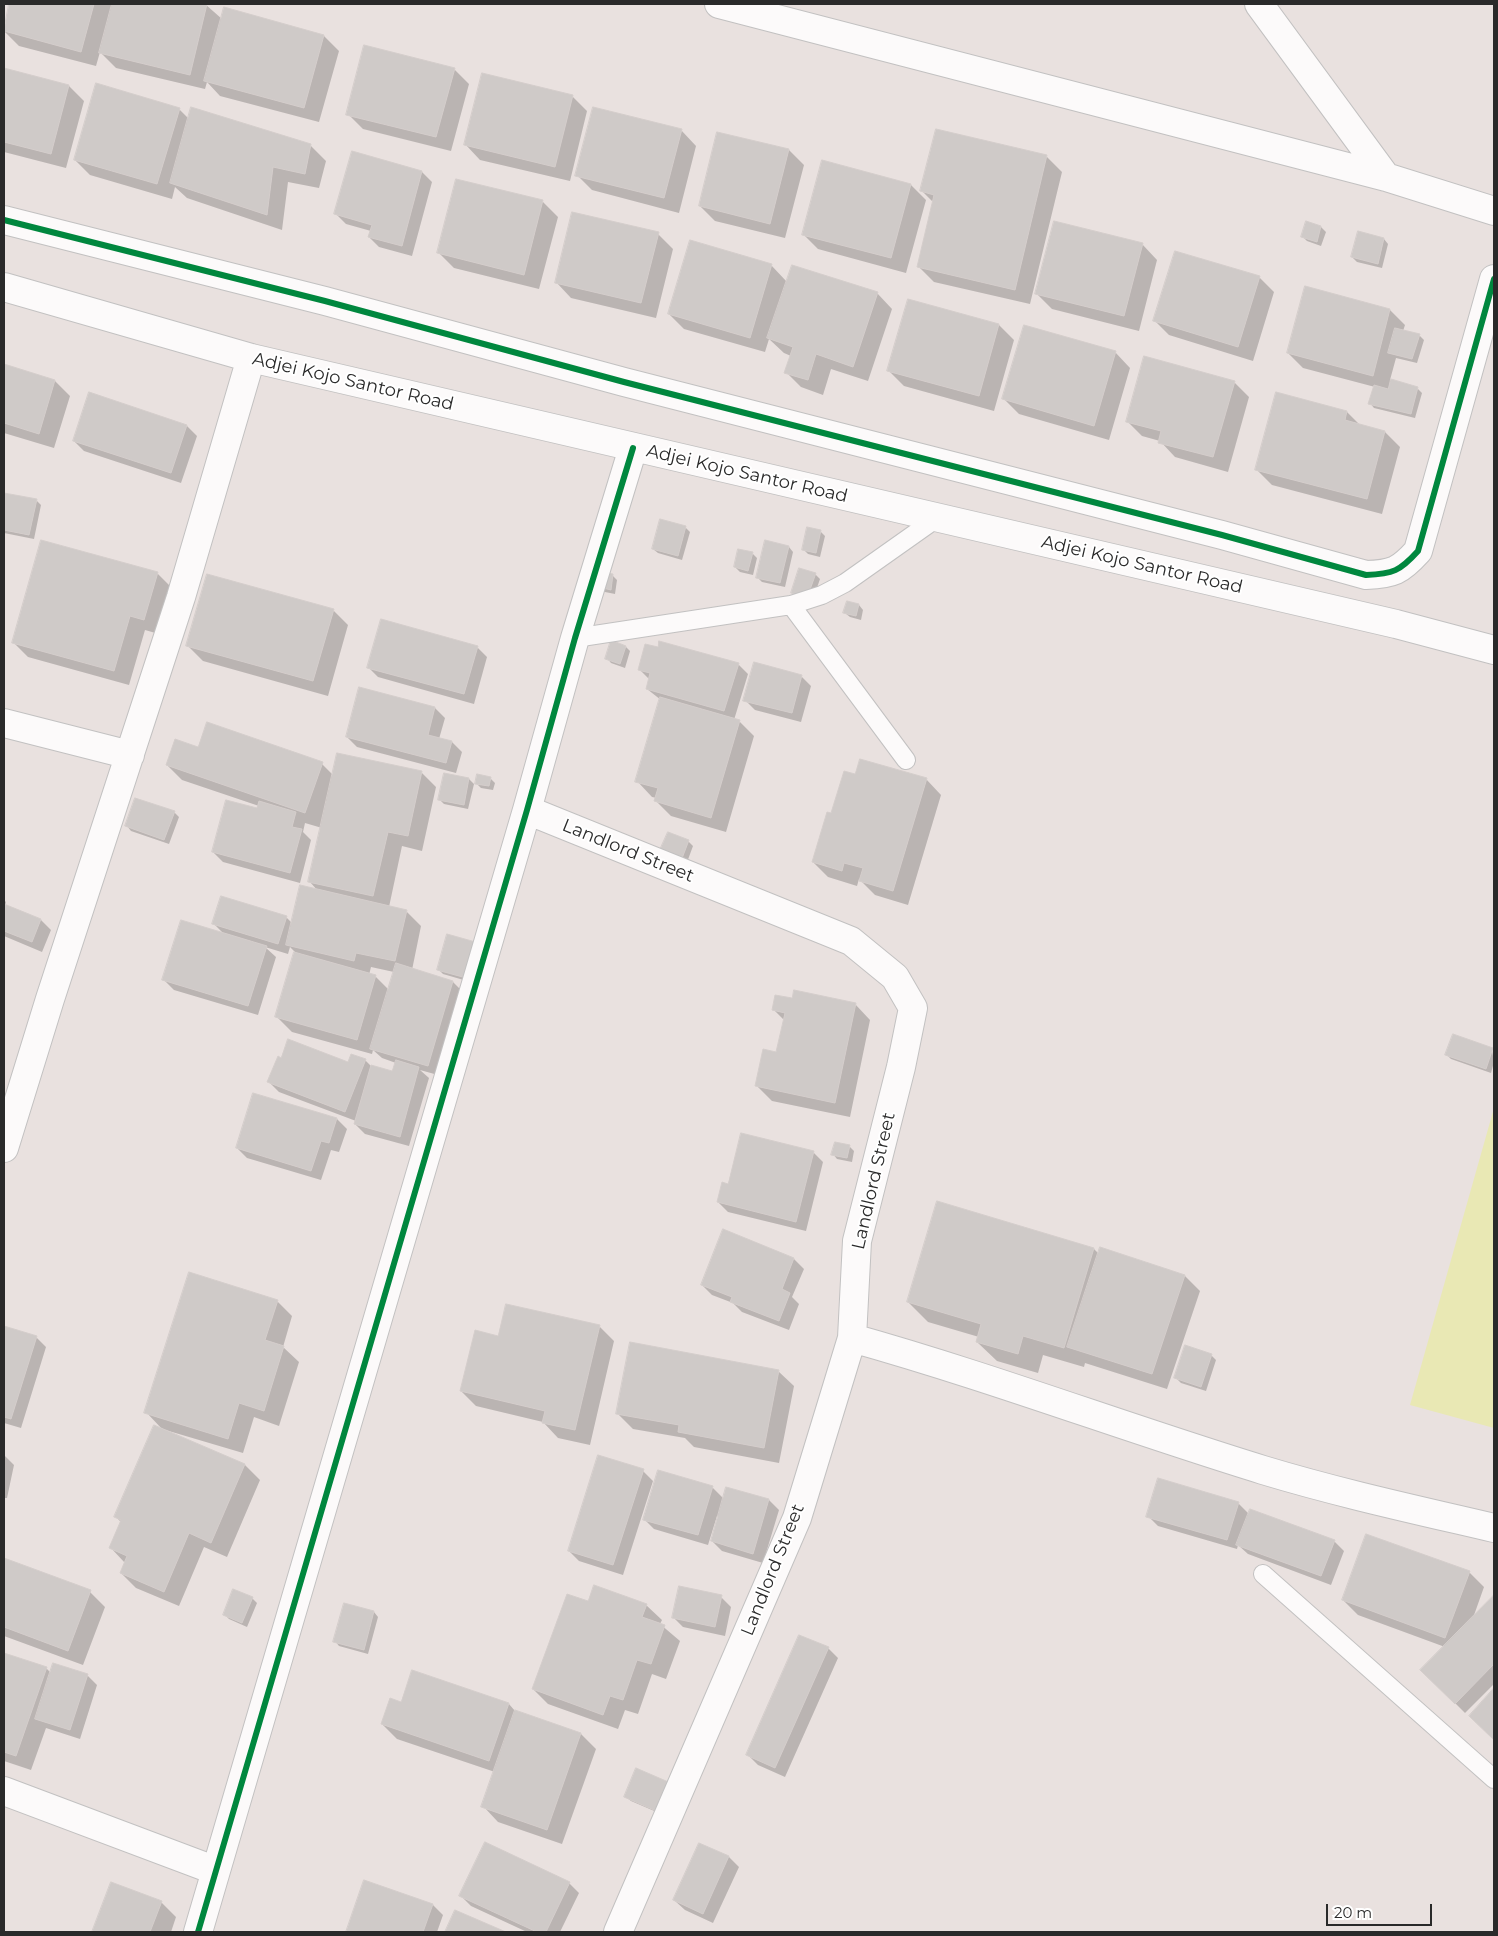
<!DOCTYPE html>
<html>
<head>
<meta charset="utf-8">
<style>
	body { margin:0 }
	#map { position:relative; width:1498px; height:1936px; overflow:hidden; background:#e9e1df; font-family:Montserrat,sans-serif }
	canvas { display:block }
	.frame { position:absolute; inset:0; border:5px solid #2a2a2a; pointer-events:none }
	.scale { position:absolute; left:1326px; top:1904px; width:106px; height:22px; box-sizing:border-box; border:2px solid #2a2a2a; border-top:0; padding-left:6px; font-size:15px; line-height:18px; white-space:nowrap; color:#2a2a2a; -webkit-text-stroke:4px #fff; paint-order:stroke }
</style>
</head>
<body>
<div id="map">
<canvas width="1498" height="1936"></canvas>
<div class="frame"></div>
<div class="scale">20 m</div>
</div>
<script>
const c = document.querySelector('canvas').getContext('2d');
c.lineJoin = 'round';
function fillPath(path, color) { c.fillStyle = color; c.fill(path, 'evenodd'); }
function strokePath(path, color, width, dash) { c.strokeStyle = color; c.lineWidth = width; c.lineCap = dash ? 'butt' : 'round'; c.setLineDash(dash || []); c.stroke(path); }
function label(font, color, halo, rows, align = 'center') {
  c.font = font + ' Montserrat,sans-serif'; c.lineWidth = 4; c.setLineDash([]); c.textBaseline = 'middle'; c.strokeStyle = halo; c.fillStyle = color; for (const [text, x, y, turn = 0] of rows) {
    c.save(); c.translate(x, y); c.rotate((+turn || 0) * Math.PI / 180); c.textAlign = isNaN(turn) ? turn : align; if (halo) c.strokeText(text, 0, 0); c.fillText(text, 0, 0); c.restore();
  }
}
const pitch = new Path2D(`
	M 1494,1108 L 1494,1428 L 1410,1405 Z`);
const shadow = new Path2D(`
	M 11,4 L 205,4 L 222,19 L 324,36 L 339,51 L 319,122 L 220,96 L 207,82 L 205,89 L 116,68 L 100,52 L 96,66 L 19,46 L 4,31 Z
	M 4,69 L 69,86 L 84,101 L 66,168 L 4,152 Z
	M 454,69 L 469,84 L 451,151 L 363,129 L 348,114 Z
	M 572,96 L 587,111 L 570,181 L 480,160 L 465,144 Z
	M 179,109 L 189,119 L 311,146 L 326,161 L 319,188 L 288,182 L 282,230 L 187,198 L 175,187 L 172,199 L 90,175 L 75,160 Z
	M 681,130 L 696,146 L 679,213 L 592,190 L 577,175 Z
	M 937,130 L 1047,157 L 1062,172 L 1030,304 L 934,282 L 919,267 L 934,203 L 922,191 Z
	M 789,150 L 804,165 L 785,238 L 715,221 L 700,206 Z
	M 422,172 L 432,182 L 412,256 L 379,247 L 369,237 L 371,231 L 346,224 L 336,214 Z
	M 457,180 L 543,202 L 558,217 L 539,289 L 454,268 L 439,253 Z
	M 911,185 L 926,200 L 906,273 L 818,249 L 803,234 Z
	M 1307,223 L 1321,227 L 1326,232 L 1321,246 L 1307,241 L 1302,236 Z
	M 658,234 L 673,249 L 656,318 L 571,298 L 556,282 Z
	M 1384,239 L 1388,244 L 1382,268 L 1357,262 L 1352,257 Z
	M 1142,244 L 1157,260 L 1139,331 L 1052,309 L 1037,294 Z
	M 771,265 L 787,282 L 877,293 L 892,309 L 868,381 L 831,369 L 823,395 L 801,387 L 786,372 L 791,356 L 784,353 L 769,339 L 765,352 L 684,329 L 669,314 Z
	M 1259,277 L 1274,292 L 1253,361 L 1169,335 L 1154,320 Z
	M 1305,288 L 1390,310 L 1405,325 L 1403,331 L 1419,335 L 1424,340 L 1417,363 L 1396,358 L 1390,380 L 1417,388 L 1422,393 L 1415,418 L 1374,408 L 1370,403 L 1375,387 L 1303,368 L 1288,353 Z
	M 999,325 L 1014,340 L 994,411 L 904,386 L 889,371 Z
	M 1115,352 L 1130,368 L 1109,440 L 1019,414 L 1004,399 Z
	M 4,365 L 55,381 L 70,396 L 54,448 L 4,433 Z
	M 1234,382 L 1249,397 L 1228,472 L 1175,457 L 1160,441 L 1142,436 L 1127,421 Z
	M 1347,412 L 1360,425 L 1385,432 L 1400,447 L 1382,514 L 1272,485 L 1257,470 Z
	M 187,426 L 197,436 L 181,483 L 84,451 L 74,441 Z
	M 4,494 L 36,500 L 41,505 L 34,539 L 4,533 Z
	M 685,527 L 690,532 L 682,560 L 658,553 L 653,549 Z
	M 820,531 L 825,536 L 820,557 L 808,554 L 804,550 Z
	M 789,547 L 793,552 L 785,587 L 762,582 L 757,577 Z
	M 752,553 L 757,558 L 753,575 L 740,572 L 735,567 Z
	M 157,573 L 172,588 L 159,634 L 145,630 L 129,685 L 28,657 L 13,642 Z
	M 815,574 L 820,579 L 812,602 L 797,597 L 792,592 Z
	M 612,575 L 617,580 L 615,594 L 605,592 L 600,587 Z
	M 848,602 L 859,605 L 863,610 L 861,620 L 850,617 L 845,613 Z
	M 333,610 L 348,625 L 328,696 L 203,661 L 188,646 Z
	M 477,647 L 487,657 L 474,704 L 378,677 L 368,667 Z
	M 626,647 L 630,651 L 625,668 L 611,663 L 607,658 Z
	M 738,664 L 748,674 L 734,720 L 739,721 L 754,736 L 726,832 L 671,816 L 656,801 L 657,798 L 652,797 L 637,781 L 661,700 L 647,689 L 650,680 L 639,669 Z
	M 801,676 L 811,686 L 801,722 L 755,710 L 745,700 Z
	M 360,688 L 435,708 L 445,718 L 439,739 L 452,742 L 462,752 L 456,773 L 357,747 L 347,737 Z
	M 199,748 L 322,764 L 333,775 L 421,772 L 436,787 L 422,851 L 402,846 L 389,907 L 406,911 L 421,926 L 412,970 L 453,982 L 463,992 L 438,1075 L 420,1070 L 429,1078 L 409,1146 L 365,1134 L 355,1124 L 356,1121 L 279,1092 L 269,1082 L 365,1060 L 372,1067 L 393,1073 L 396,1063 L 382,1058 L 373,1050 L 372,1054 L 292,1032 L 277,1017 L 295,952 L 290,947 L 288,954 L 265,947 L 276,957 L 258,1015 L 174,990 L 164,980 L 225,935 L 214,924 L 286,917 L 293,924 L 318,891 L 310,882 L 322,828 L 305,823 L 303,832 L 311,840 L 300,883 L 223,862 L 213,852 L 259,806 L 182,780 L 167,765 ZM 371,967 L 394,972 L 389,990 L 375,976 L 369,975 Z
	M 445,774 L 469,779 L 474,784 L 468,809 L 444,804 L 439,799 Z
	M 855,776 L 926,779 L 941,795 L 908,905 L 875,895 L 859,879 L 857,886 L 828,877 L 813,862 L 832,815 Z
	M 490,778 L 495,783 L 493,790 L 481,788 L 476,783 Z
	M 174,812 L 179,817 L 169,844 L 131,831 L 127,826 Z
	M 688,841 L 693,846 L 686,865 L 665,857 Z
	M 4,900 L 6,902 L 5,906 L 41,920 L 51,930 L 42,952 L 4,936 Z
	M 448,936 L 474,983 L 443,974 L 439,970 Z
	M 855,1004 L 870,1020 L 850,1117 L 772,1101 L 757,1086 L 777,1053 L 784,1020 L 773,1009 Z
	M 1492,1050 L 1494,1062 L 1491,1073 L 1451,1059 L 1446,1054 Z
	M 254,1094 L 337,1119 L 347,1129 L 339,1152 L 331,1150 L 321,1180 L 247,1158 L 237,1148 Z
	M 835,1143 L 850,1147 L 854,1151 L 852,1162 L 837,1159 L 833,1154 Z
	M 813,1152 L 823,1162 L 806,1231 L 728,1212 L 718,1202 L 729,1185 Z
	M 724,1231 L 794,1259 L 804,1269 L 792,1297 L 799,1304 L 789,1330 L 742,1312 L 733,1303 L 712,1295 L 702,1285 Z
	M 1101,1248 L 1185,1276 L 1200,1291 L 1167,1389 L 1085,1363 L 1084,1367 L 1043,1355 L 1038,1373 L 997,1361 L 977,1342 L 979,1337 L 928,1322 L 908,1302 L 1094,1249 L 1099,1254 Z
	M 277,1301 L 292,1316 L 283,1347 L 299,1362 L 279,1426 L 254,1417 L 243,1453 L 162,1429 L 146,1412 Z
	M 599,1326 L 614,1341 L 590,1445 L 558,1438 L 543,1422 L 476,1406 L 461,1391 L 499,1337 Z
	M 4,1327 L 36,1337 L 46,1347 L 21,1428 L 4,1423 Z
	M 1211,1355 L 1216,1360 L 1206,1391 L 1181,1383 L 1176,1378 Z
	M 778,1371 L 794,1386 L 779,1463 L 694,1447 L 685,1438 L 633,1429 L 618,1414 Z
	M 154,1427 L 245,1465 L 260,1480 L 227,1557 L 204,1547 L 179,1606 L 136,1588 L 121,1573 L 125,1563 L 110,1547 L 121,1522 L 116,1517 Z
	M 4,1455 L 14,1465 L 7,1498 L 4,1498 Z
	M 643,1471 L 653,1481 L 623,1575 L 579,1561 L 569,1551 Z
	M 712,1487 L 724,1499 L 769,1500 L 779,1510 L 763,1563 L 722,1551 L 712,1541 L 719,1516 L 717,1516 L 708,1545 L 654,1529 L 644,1519 Z
	M 1238,1503 L 1249,1514 L 1334,1541 L 1344,1551 L 1331,1585 L 1248,1554 L 1238,1545 L 1237,1549 L 1158,1526 L 1148,1516 Z
	M 4,1559 L 90,1592 L 105,1607 L 83,1665 L 4,1636 Z
	M 1469,1572 L 1484,1587 L 1473,1618 L 1494,1596 L 1494,1684 L 1465,1713 L 1422,1670 L 1445,1647 L 1358,1615 L 1343,1600 Z
	M 721,1597 L 731,1607 L 725,1636 L 683,1627 L 673,1617 Z
	M 252,1598 L 257,1603 L 247,1627 L 229,1619 L 224,1614 Z
	M 646,1605 L 662,1620 L 660,1624 L 680,1641 L 666,1679 L 652,1674 L 638,1714 L 625,1710 L 618,1729 L 548,1704 L 533,1689 Z
	M 374,1612 L 378,1617 L 368,1654 L 339,1646 L 335,1641 Z
	M 828,1648 L 838,1658 L 785,1777 L 758,1765 L 748,1755 Z
	M 4,1654 L 46,1668 L 51,1673 L 87,1675 L 97,1685 L 80,1739 L 46,1728 L 31,1770 L 4,1761 Z
	M 413,1672 L 509,1704 L 515,1711 L 581,1734 L 596,1749 L 562,1844 L 498,1822 L 483,1806 L 495,1772 L 397,1739 L 382,1724 L 402,1704 Z
	M 637,1770 L 666,1816 L 631,1801 L 626,1797 Z
	M 700,1845 L 729,1857 L 739,1867 L 713,1923 L 685,1910 L 674,1900 Z
	M 365,1882 L 433,1905 L 443,1915 L 437,1932 L 347,1932 Z
	M 569,1883 L 579,1893 L 560,1932 L 527,1932 L 471,1906 L 461,1896 Z
	M 112,1884 L 161,1902 L 176,1917 L 171,1932 L 93,1932 Z
	M 455,1912 L 502,1932 L 446,1932 Z`);
const building = new Path2D(`
	M 9,4 L 94,4 L 81,52 L 4,31 Z
	M 112,4 L 207,4 L 190,75 L 99,53 Z
	M 224,7 L 324,35 L 304,108 L 204,81 Z
	M 364,45 L 455,68 L 436,137 L 346,115 Z
	M 4,68 L 69,85 L 51,154 L 4,142 Z
	M 482,73 L 573,95 L 555,167 L 464,145 Z
	M 96,83 L 180,108 L 157,184 L 74,160 Z
	M 191,107 L 311,144 L 305,174 L 273,167 L 267,215 L 170,183 Z
	M 593,107 L 682,129 L 664,198 L 575,176 Z
	M 936,129 L 1047,155 L 1015,290 L 917,267 L 934,195 L 920,191 Z
	M 717,132 L 789,149 L 770,224 L 699,206 Z
	M 352,151 L 422,171 L 402,246 L 368,237 L 372,225 L 334,214 Z
	M 822,160 L 911,184 L 891,258 L 802,235 Z
	M 456,179 L 543,200 L 524,275 L 437,253 Z
	M 572,212 L 659,232 L 641,303 L 555,283 Z
	M 1054,221 L 1143,243 L 1124,316 L 1035,294 Z
	M 1306,221 L 1321,226 L 1317,242 L 1301,237 Z
	M 1358,231 L 1384,238 L 1378,264 L 1351,257 Z
	M 690,240 L 772,264 L 750,338 L 668,314 Z
	M 1175,251 L 1260,276 L 1238,347 L 1153,321 Z
	M 792,265 L 878,292 L 853,367 L 816,354 L 808,380 L 784,373 L 793,347 L 767,338 Z
	M 1305,286 L 1390,309 L 1373,376 L 1287,353 Z
	M 908,299 L 999,324 L 979,396 L 887,371 Z
	M 1024,325 L 1116,351 L 1094,426 L 1002,399 Z
	M 1395,328 L 1420,334 L 1412,359 L 1388,353 Z
	M 1144,356 L 1235,381 L 1213,457 L 1158,443 L 1161,431 L 1126,422 Z
	M 4,364 L 55,380 L 39,434 L 4,423 Z
	M 1391,379 L 1418,387 L 1411,414 L 1368,404 L 1374,385 L 1388,389 Z
	M 89,392 L 187,425 L 171,473 L 73,441 Z
	M 1276,392 L 1347,411 L 1345,420 L 1385,431 L 1367,499 L 1255,470 Z
	M 4,493 L 37,499 L 29,535 L 4,530 Z
	M 660,519 L 686,526 L 678,556 L 652,549 Z
	M 807,527 L 821,530 L 816,553 L 802,550 Z
	M 41,540 L 158,572 L 144,620 L 130,616 L 114,671 L 12,643 Z
	M 765,540 L 789,546 L 780,583 L 756,578 Z
	M 738,549 L 753,552 L 748,571 L 734,567 Z
	M 799,568 L 816,573 L 807,598 L 791,593 Z
	M 601,572 L 613,574 L 611,590 L 599,587 Z
	M 207,574 L 334,609 L 313,681 L 186,646 Z
	M 847,601 L 859,604 L 856,616 L 843,613 Z
	M 381,619 L 478,646 L 464,694 L 367,668 Z
	M 611,640 L 626,646 L 620,664 L 605,659 Z
	M 659,641 L 739,663 L 724,711 L 646,689 L 650,673 L 638,670 L 645,644 L 658,647 Z
	M 754,662 L 802,675 L 792,713 L 743,701 Z
	M 359,687 L 435,707 L 428,735 L 452,741 L 446,763 L 346,737 Z
	M 660,697 L 740,720 L 711,818 L 654,801 L 658,788 L 635,782 Z
	M 207,722 L 323,762 L 305,813 L 166,765 L 175,739 L 198,747 Z
	M 337,753 L 422,771 L 408,836 L 388,832 L 373,896 L 308,882 Z
	M 860,759 L 927,778 L 893,891 L 859,881 L 863,868 L 844,863 L 842,871 L 812,862 L 827,812 L 831,813 L 844,771 L 855,774 Z
	M 444,773 L 469,778 L 464,805 L 438,800 Z
	M 477,774 L 491,777 L 489,786 L 475,784 Z
	M 135,798 L 175,811 L 164,840 L 125,826 Z
	M 226,800 L 257,808 L 259,801 L 296,812 L 292,827 L 302,829 L 290,873 L 212,852 Z
	M 668,832 L 689,840 L 681,861 L 659,852 Z
	M 300,885 L 407,910 L 395,961 L 356,953 L 354,961 L 286,945 Z
	M 221,896 L 287,916 L 278,944 L 212,924 Z
	M 4,904 L 41,919 L 32,942 L 4,931 Z
	M 181,920 L 267,946 L 248,1006 L 162,980 Z
	M 447,934 L 479,943 L 470,979 L 437,970 Z
	M 294,952 L 376,975 L 357,1040 L 275,1017 Z
	M 396,963 L 453,981 L 428,1066 L 370,1049 Z
	M 794,990 L 856,1003 L 835,1103 L 755,1086 L 763,1049 L 776,1052 L 785,1013 L 772,1010 L 775,995 L 792,998 Z
	M 1453,1034 L 1493,1048 L 1486,1069 L 1445,1055 Z
	M 288,1039 L 348,1062 L 351,1054 L 366,1059 L 345,1112 L 267,1082 L 278,1056 L 281,1058 Z
	M 396,1060 L 419,1067 L 400,1137 L 354,1124 L 371,1065 L 392,1071 Z
	M 253,1093 L 337,1118 L 329,1143 L 321,1141 L 311,1171 L 236,1148 Z
	M 741,1133 L 814,1151 L 796,1222 L 717,1202 L 722,1182 L 728,1184 Z
	M 835,1142 L 850,1145 L 847,1158 L 831,1155 Z
	M 937,1201 L 1094,1248 L 1064,1348 L 1023,1336 L 1018,1354 L 976,1342 L 981,1324 L 907,1302 Z
	M 723,1229 L 794,1258 L 782,1289 L 790,1293 L 779,1321 L 730,1302 L 732,1297 L 701,1285 Z
	M 1100,1247 L 1185,1275 L 1152,1374 L 1067,1347 Z
	M 189,1272 L 278,1300 L 265,1340 L 284,1346 L 264,1411 L 239,1403 L 228,1439 L 144,1413 Z
	M 506,1304 L 600,1325 L 575,1430 L 542,1423 L 545,1411 L 460,1391 L 475,1330 L 498,1336 Z
	M 4,1326 L 37,1336 L 11,1419 L 4,1417 Z
	M 630,1342 L 779,1370 L 764,1448 L 678,1432 L 679,1425 L 616,1414 Z
	M 1185,1345 L 1212,1354 L 1201,1387 L 1174,1378 Z
	M 154,1425 L 245,1464 L 211,1543 L 189,1533 L 164,1592 L 120,1573 L 127,1556 L 109,1548 L 121,1520 L 114,1517 Z
	M 598,1455 L 644,1469 L 613,1565 L 568,1551 Z
	M 658,1470 L 713,1486 L 698,1535 L 643,1520 Z
	M 1158,1478 L 1239,1502 L 1227,1540 L 1146,1517 Z
	M 726,1487 L 769,1499 L 753,1554 L 711,1541 Z
	M 1250,1509 L 1335,1540 L 1321,1576 L 1236,1545 Z
	M 1366,1534 L 1470,1571 L 1445,1638 L 1342,1600 Z
	M 4,1558 L 91,1590 L 68,1651 L 4,1627 Z
	M 594,1585 L 647,1604 L 642,1617 L 665,1625 L 651,1664 L 637,1660 L 623,1700 L 610,1696 L 603,1715 L 532,1689 L 567,1594 L 588,1601 Z
	M 679,1586 L 722,1595 L 715,1627 L 672,1618 Z
	M 233,1589 L 253,1597 L 242,1623 L 223,1615 Z
	M 1494,1595 L 1494,1664 L 1455,1704 L 1420,1670 Z
	M 344,1603 L 374,1611 L 364,1650 L 333,1642 Z
	M 799,1635 L 829,1647 L 775,1768 L 746,1755 Z
	M 4,1653 L 47,1667 L 16,1756 L 4,1752 Z
	M 53,1663 L 88,1674 L 70,1730 L 35,1719 Z
	M 412,1670 L 509,1703 L 489,1761 L 381,1724 L 390,1698 L 401,1702 Z
	M 1494,1688 L 1494,1740 L 1469,1716 Z
	M 515,1710 L 581,1733 L 547,1830 L 481,1807 Z
	M 636,1768 L 673,1784 L 661,1813 L 624,1797 Z
	M 485,1842 L 570,1882 L 546,1932 L 537,1932 L 459,1896 Z
	M 699,1843 L 729,1856 L 703,1914 L 673,1900 Z
	M 364,1880 L 433,1904 L 423,1932 L 346,1932 Z
	M 111,1882 L 162,1901 L 150,1932 L 92,1932 Z
	M 455,1910 L 506,1932 L 445,1932 Z`);
const lane = new Path2D(`
	M 791,605 L 906,760
	M 575,638 L 791,605 L 822,595 L 845,583 L 937,518
	M 1263,1574 L 1494,1779`);
const street = new Path2D(`
	M 719,4 L 1386,177 L 1494,211
	M 1259,4 L 1386,177
	M 4,220 L 325,301 L 624,382 L 1222,535 L 1366,575 C 1393,574 1400,571 1418,551 L 1494,279
	M 4,287 L 251,358 L 1396,624 L 1494,650
	M 4,723 L 130,755
	M 527,810 L 851,941 L 895,977 L 913,1008 L 901,1067 L 857,1241 L 852,1338 L 797,1518 L 618,1932
	M 4,1148 L 50,999 L 181,597 L 251,358
	M 852,1338 C 991,1377 1126,1428 1263,1470 C 1339,1493 1417,1510 1494,1528
	M 4,1791 L 214,1870
	M 198,1932 L 527,810 L 575,638 L 633,448`);
const cycleway = new Path2D(`
	M 4,220 L 325,301 L 624,382 L 1222,535 L 1366,575 C 1393,574 1400,571 1418,551 L 1494,279
	M 198,1932 L 527,810 L 575,638 L 633,448`);
const streetNames = [
	["Adjei Kojo Santor Road",353,382,13],
	["Adjei Kojo Santor Road",747,474,13],
	["Adjei Kojo Santor Road",1142,565,13],
	["Landlord Street",628,851,22],
	["Landlord Street",874,1181,-77],
	["Landlord Street",773,1570,-68]
];
fillPath(pitch, '#e9e8b4');
fillPath(shadow, '#0003');
fillPath(building, '#cfcac8');
strokePath(building, '#d4cdcb', 1);
strokePath(lane, '#c2c1c1', 20);
strokePath(street, '#c2c1c1', 30);
strokePath(lane, '#fcfafa', 18);
strokePath(street, '#fcfafa', 28);
strokePath(cycleway, '#00873e', 6);
label('18px', '#2a2a2a', '#fff', streetNames);
</script>
</body>
</html>
